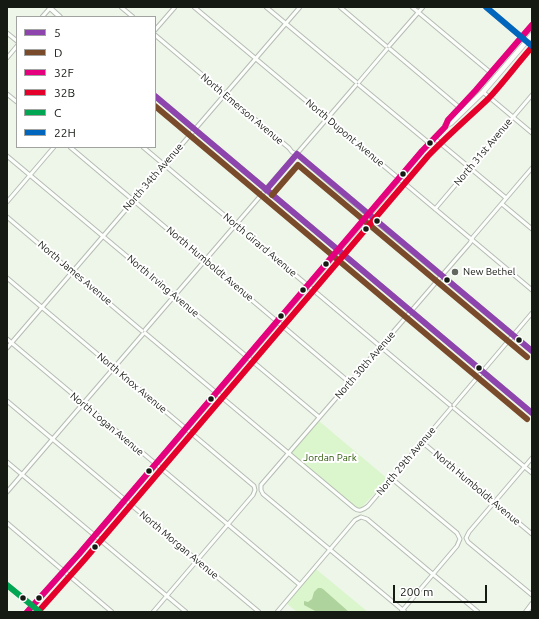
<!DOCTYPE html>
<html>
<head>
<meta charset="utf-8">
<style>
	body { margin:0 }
	#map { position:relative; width:539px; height:619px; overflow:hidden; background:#eef6ea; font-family:Ubuntu,sans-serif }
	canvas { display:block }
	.frame { position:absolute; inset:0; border:8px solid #151a12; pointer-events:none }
	.legend { position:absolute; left:16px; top:16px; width:140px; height:132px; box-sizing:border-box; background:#fff; border:1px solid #a1a3a0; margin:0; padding:5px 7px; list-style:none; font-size:12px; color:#151a12 }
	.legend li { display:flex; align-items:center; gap:8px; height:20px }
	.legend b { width:20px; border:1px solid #a1a3a0 }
	.scale { position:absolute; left:393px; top:585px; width:94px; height:18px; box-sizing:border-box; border:2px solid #151a12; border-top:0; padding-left:5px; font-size:12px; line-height:14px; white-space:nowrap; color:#151a12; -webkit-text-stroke:3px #fff; paint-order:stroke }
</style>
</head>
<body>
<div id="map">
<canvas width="539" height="619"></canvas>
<div class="frame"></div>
<ul class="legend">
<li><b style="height:5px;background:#8e44ad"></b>5</li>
<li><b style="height:5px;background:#7a4b2a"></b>D</li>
<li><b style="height:5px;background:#e5007d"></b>32F</li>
<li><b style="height:5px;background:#e4002b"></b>32B</li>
<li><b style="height:5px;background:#00a651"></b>C</li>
<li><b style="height:5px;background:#0065bd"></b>22H</li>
</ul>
<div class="scale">200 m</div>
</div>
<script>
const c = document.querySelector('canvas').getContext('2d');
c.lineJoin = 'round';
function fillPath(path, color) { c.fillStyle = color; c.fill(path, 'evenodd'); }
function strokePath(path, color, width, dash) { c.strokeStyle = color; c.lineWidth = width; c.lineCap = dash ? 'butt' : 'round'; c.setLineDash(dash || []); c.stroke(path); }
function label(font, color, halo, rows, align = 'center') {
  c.font = font + ' Ubuntu,sans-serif'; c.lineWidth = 4; c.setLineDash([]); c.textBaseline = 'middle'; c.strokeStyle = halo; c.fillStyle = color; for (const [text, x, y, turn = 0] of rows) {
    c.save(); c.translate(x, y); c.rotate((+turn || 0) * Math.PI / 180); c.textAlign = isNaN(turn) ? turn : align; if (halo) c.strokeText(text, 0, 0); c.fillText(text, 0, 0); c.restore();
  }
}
const green = new Path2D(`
	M 319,421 L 388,479 L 361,508 L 357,508 L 292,455 L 292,452 Z
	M 316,569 L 368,612 L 297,612 L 286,603 Z`);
const water = new Path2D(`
	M 318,588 L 321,588 L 323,589 L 349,612 L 317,612 L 304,605 L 304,601 L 308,602 L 312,599 L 314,592 Z`);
const minor = new Path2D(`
	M 121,7 L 133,17
	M 194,7 L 532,290
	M 266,7 L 356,82
	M 340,7 L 386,46
	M 412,7 L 491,73
	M 42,17 L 51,7
	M 155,30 L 175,7
	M 7,33 L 17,41
	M 155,35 L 289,148 L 292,152 L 297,154
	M 389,46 L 423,7
	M 390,49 L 460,108
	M 7,58 L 17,46
	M 359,82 L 387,49
	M 359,85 L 429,143
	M 483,92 L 532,133
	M 7,94 L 17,102
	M 434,138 L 506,198
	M 70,147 L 349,382
	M 143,147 L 450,405
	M 7,156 L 319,417
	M 7,202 L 54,147
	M 502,204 L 532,229
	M 435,209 L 532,95
	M 7,217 L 142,331
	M 7,278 L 254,486 L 255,490 L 253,495 L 153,612
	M 145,330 L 356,85
	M 145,333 L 354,508 C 359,512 363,510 368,506 L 451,408
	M 7,339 L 300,585
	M 7,348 L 300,7
	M 7,401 L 259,612
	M 454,405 L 532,313
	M 454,408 L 532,473
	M 422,442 L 532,534
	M 532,458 L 469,532 L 466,538 L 468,542 L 532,595
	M 7,462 L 186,612
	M 391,478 L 457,533 L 460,539 L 457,546 L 401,612
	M 7,492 L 143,334
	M 7,523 L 112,612
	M 277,612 L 355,520 L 361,517 L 367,519 L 478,612
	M 405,612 L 263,494 L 261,490 L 261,485 L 457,258 L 470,243 L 473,237 L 532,168`);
const tertiary = new Path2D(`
	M 49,7 L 60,17
	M 486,7 L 532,46
	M 155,96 L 532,413
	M 297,154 L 341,192 L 532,351
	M 526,612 L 532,604`);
const secondary = new Path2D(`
	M 445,126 L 451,123 L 483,92 L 532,35
	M 7,585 L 40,612
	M 27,612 L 79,554 L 384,197 L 422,151 L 445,127 L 448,120 L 476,90 L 532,25`);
const bus1 = new Path2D(`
	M 155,96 L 532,413
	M 297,154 L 532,351
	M 266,190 L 297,154`);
const bus2 = new Path2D(`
	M 155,106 L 527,419
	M 272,195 L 298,165 L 527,357`);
const bus3 = new Path2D(`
	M 27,612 L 79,554 L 422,151 L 445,127 L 448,120 L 476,90 L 532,25`);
const bus4 = new Path2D(`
	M 38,612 L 85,559 L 428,156 C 447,136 468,118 488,99 C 503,83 517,64 532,47`);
const bus5 = new Path2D(`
	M 7,585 L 40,612`);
const bus6 = new Path2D(`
	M 486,7 L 532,46`);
const markers = [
	[430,143,3.5,"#151a12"],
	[403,174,3.5,"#151a12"],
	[377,221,3.5,"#151a12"],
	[366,229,3.5,"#151a12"],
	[326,264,3.5,"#151a12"],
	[455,272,4,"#61675e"],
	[447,280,3.5,"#151a12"],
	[303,290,3.5,"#151a12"],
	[281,316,3.5,"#151a12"],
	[519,340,3.5,"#151a12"],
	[479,368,3.5,"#151a12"],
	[211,399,3.5,"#151a12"],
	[149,471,3.5,"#151a12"],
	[95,547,3.5,"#151a12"],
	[23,598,3.5,"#151a12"],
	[39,598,3.5,"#151a12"]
];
const streetNames = [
	["North Emerson Avenue",242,109,40],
	["North Dupont Avenue",345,133,40],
	["North 31st Avenue",483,152,-50],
	["North 34th Avenue",153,177,-49],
	["North Girard Avenue",260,245,40],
	["North Humboldt Avenue",210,264,40],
	["North James Avenue",75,273,40],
	["North Irving Avenue",163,286,40],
	["North 30th Avenue",365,365,-49],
	["North Knox Avenue",132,383,40],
	["North Logan Avenue",107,424,40],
	["North 29th Avenue",406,461,-50],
	["North Humboldt Avenue",477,488,40],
	["North Morgan Avenue",179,545,40]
];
const poiNames = [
	["New Bethel",463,272]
];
const parkNames = [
	["Jordan Park",330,458]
];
fillPath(green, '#dbf6cd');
fillPath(water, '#afd39c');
strokePath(minor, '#b6bcb2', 5);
strokePath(tertiary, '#b6bcb2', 6);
strokePath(secondary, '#b6bcb2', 6);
strokePath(minor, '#fcfefc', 3);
strokePath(tertiary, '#fcfefc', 4);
strokePath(secondary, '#fcfefc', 4.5);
strokePath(bus1, '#8e44ad', 6);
strokePath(bus2, '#7a4b2a', 6);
strokePath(bus3, '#e5007d', 6);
strokePath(bus4, '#e4002b', 6);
strokePath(bus5, '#00a651', 6);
strokePath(bus6, '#0065bd', 6);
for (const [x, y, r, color] of markers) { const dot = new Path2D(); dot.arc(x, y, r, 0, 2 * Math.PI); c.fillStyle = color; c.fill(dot); strokePath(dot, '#fff', 1.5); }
label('10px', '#151a12', '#fff', streetNames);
label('10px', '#151a12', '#fff', poiNames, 'left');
label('10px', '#285303', '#fff', parkNames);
</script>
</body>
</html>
